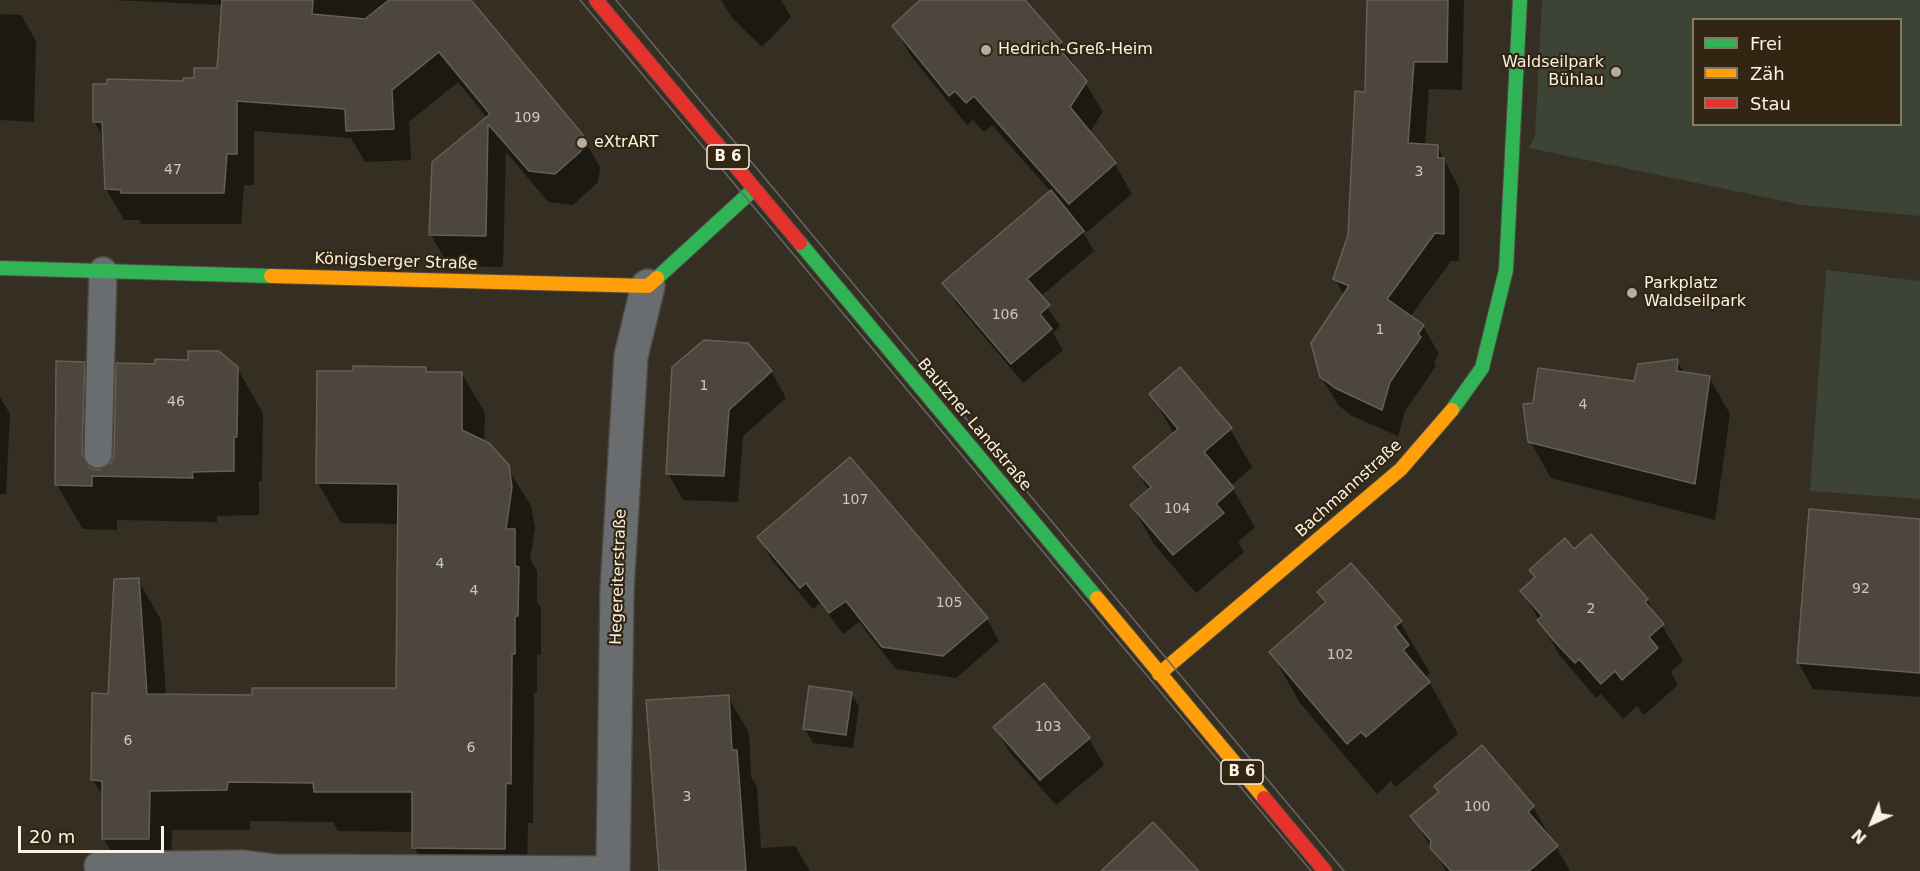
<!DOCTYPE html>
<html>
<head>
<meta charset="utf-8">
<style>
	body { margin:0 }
	#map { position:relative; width:1920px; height:871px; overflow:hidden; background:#352e23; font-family:"DejaVu Sans",sans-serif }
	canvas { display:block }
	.legend { position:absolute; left:1692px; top:18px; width:210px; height:108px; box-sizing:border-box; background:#322612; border:2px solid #827866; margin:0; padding:8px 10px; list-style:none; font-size:18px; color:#faf2e5 }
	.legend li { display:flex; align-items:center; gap:12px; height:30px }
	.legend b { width:30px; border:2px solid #827866 }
	.north { position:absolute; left:1842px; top:793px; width:60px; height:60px; -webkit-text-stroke:4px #322612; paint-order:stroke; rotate:224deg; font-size:16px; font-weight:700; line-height:24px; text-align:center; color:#faf2e5 }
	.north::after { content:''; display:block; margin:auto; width:21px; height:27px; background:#faf2e5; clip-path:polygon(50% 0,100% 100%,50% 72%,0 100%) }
	.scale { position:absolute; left:18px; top:826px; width:146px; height:27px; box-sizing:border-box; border:3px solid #faf2e5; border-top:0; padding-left:8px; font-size:18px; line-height:21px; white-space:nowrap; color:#faf2e5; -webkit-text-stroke:4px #322612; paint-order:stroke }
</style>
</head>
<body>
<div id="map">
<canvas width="1920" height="871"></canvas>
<ul class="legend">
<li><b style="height:8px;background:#30b455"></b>Frei</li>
<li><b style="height:8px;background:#ff9f0a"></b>Zäh</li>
<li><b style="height:8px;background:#e5322d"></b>Stau</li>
</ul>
<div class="north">N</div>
<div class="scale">20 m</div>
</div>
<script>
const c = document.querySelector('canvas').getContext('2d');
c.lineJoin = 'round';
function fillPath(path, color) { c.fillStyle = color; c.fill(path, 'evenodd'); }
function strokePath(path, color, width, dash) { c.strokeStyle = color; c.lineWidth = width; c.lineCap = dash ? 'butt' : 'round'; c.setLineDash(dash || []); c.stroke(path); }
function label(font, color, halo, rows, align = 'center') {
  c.font = font + ' "DejaVu Sans",sans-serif'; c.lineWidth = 4.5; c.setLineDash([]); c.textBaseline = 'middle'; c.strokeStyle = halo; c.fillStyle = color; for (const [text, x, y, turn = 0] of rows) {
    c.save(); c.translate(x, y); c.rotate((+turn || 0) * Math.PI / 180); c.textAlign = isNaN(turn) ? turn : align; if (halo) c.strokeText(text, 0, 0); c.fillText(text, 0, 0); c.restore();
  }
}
const green = new Path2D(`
	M 1542,0 L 1920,0 L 1920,216 L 1802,205 L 1529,148 L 1535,136 ZM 1694,20 L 1900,20 L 1900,124 L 1694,124 Z
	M 1826,270 L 1920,281 L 1920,499 L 1810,491 Z`);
const shadow = new Path2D(`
	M 113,0 L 471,0 L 582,136 L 600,167 L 598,182 L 573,205 L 548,202 L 506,152 L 503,267 L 449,266 L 431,235 L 487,118 L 458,82 L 409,122 L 411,160 L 365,162 L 351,138 L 254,131 L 254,185 L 244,185 L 241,224 L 141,224 L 139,220 L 124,220 L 106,189 L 104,139 L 94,121 L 219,69 L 223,5 Z
	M 721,0 L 781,0 L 791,17 L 762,47 L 732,18 Z
	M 921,0 L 1023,0 L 1061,43 L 1103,112 L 1089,133 L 1115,164 L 1132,194 L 1087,232 L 1081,229 L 1094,251 L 1040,297 L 1060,326 L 1053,333 L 1063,350 L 1023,383 L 956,303 L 944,284 L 1051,192 L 992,125 L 984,132 L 973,120 L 967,125 L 911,56 L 894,26 Z
	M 1368,0 L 1464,0 L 1462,90 L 1429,89 L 1425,146 L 1437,146 L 1459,188 L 1459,261 L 1451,261 L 1410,317 L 1423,326 L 1439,354 L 1434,362 L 1436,366 L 1405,411 L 1398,436 L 1352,416 L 1338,405 L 1321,377 L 1344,295 L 1335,279 L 1350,235 L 1367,94 Z
	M 0,14 L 21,15 L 36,41 L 34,122 L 0,120 Z
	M 1677,361 L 1684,373 L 1709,377 L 1730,414 L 1715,520 L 1551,478 L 1530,441 Z
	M 84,364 L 110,408 L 108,466 L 237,368 L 263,413 L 262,481 L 259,481 L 259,515 L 217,516 L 217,522 L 117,520 L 117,530 L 83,529 L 57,485 Z
	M 674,368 L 771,371 L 786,398 L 743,436 L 738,502 L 683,500 L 668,473 Z
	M 425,369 L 428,373 L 462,374 L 485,413 L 484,442 L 499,454 L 531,506 L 535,528 L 530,559 L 537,571 L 537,601 L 541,608 L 541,655 L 537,655 L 537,693 L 534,693 L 533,823 L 528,823 L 527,871 L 427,871 L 414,847 L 414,832 L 338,831 L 333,822 L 250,821 L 250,830 L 172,830 L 171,871 L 122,871 L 104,839 L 104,799 L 93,780 L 109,695 L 138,580 L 161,620 L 166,695 L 253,697 L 398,690 L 399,524 L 341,523 L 318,483 Z
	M 1151,394 L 1230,429 L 1252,467 L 1231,486 L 1255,527 L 1238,542 L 1244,552 L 1196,593 L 1154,544 L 1132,506 L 1149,491 L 1135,467 L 1174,434 Z
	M 0,397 L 10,414 L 6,494 L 0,494 Z
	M 1920,520 L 1920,697 L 1813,689 L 1798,662 Z
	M 1591,536 L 1647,600 L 1683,661 L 1671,672 L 1678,685 L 1644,715 L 1637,706 L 1623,719 L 1601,694 L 1596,698 L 1560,656 L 1522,591 L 1536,579 L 1531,570 L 1574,551 Z
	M 759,537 L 987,619 L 999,641 L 956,678 L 896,669 L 859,622 L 843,634 L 820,603 L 813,609 L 771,559 Z
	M 1319,593 L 1400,622 L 1430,673 L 1426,676 L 1458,734 L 1396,787 L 1391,781 L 1377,794 L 1300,703 L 1271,652 L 1326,605 Z
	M 851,693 L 859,707 L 853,748 L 813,743 L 805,729 Z
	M 728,697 L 749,733 L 751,777 L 757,787 L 761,848 L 795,846 L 810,871 L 661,871 Z
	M 995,727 L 1089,739 L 1104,765 L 1056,805 L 1010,753 Z
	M 1482,747 L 1533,807 L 1570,871 L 1446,871 L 1412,816 L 1439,793 L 1436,786 Z`);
const building = new Path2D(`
	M 222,0 L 313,0 L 312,14 L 365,19 L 389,0 L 471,0 L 583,135 L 581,151 L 555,174 L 529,171 L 488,124 L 486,236 L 429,235 L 432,162 L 490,114 L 439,52 L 392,90 L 394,129 L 346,131 L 345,109 L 237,101 L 237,154 L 227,154 L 224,193 L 121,193 L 121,190 L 105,189 L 102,122 L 93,122 L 93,84 L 107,84 L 107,79 L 184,81 L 183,78 L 194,78 L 194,68 L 217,68 Z
	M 920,0 L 1025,0 L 1062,42 L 1057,46 L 1087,81 L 1070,107 L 1116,163 L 1069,204 L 974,96 L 966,103 L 955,91 L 949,96 L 892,26 Z
	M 1367,0 L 1448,0 L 1447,62 L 1414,62 L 1408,143 L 1438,145 L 1438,158 L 1444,158 L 1444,234 L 1435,233 L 1387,299 L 1424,325 L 1418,334 L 1421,337 L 1390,382 L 1382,410 L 1335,388 L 1320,377 L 1311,343 L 1349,286 L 1333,279 L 1348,235 L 1355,91 L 1365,92 Z
	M 1051,190 L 1084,231 L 1027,279 L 1050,305 L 1040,314 L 1052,329 L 1011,364 L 942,283 Z
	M 704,340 L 748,343 L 772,371 L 729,410 L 724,476 L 666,474 L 672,367 Z
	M 188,351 L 219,351 L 238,367 L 237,437 L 234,437 L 234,471 L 192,472 L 193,478 L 92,476 L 92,486 L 55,485 L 56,361 L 85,362 L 82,454 L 89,467 L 98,470 L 111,463 L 114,455 L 116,363 L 155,364 L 155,359 L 188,360 Z
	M 1678,359 L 1677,371 L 1710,376 L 1695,484 L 1528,442 L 1523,404 L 1533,403 L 1538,368 L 1634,381 L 1638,364 Z
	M 353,366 L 426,367 L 426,372 L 462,372 L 462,430 L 489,443 L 509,465 L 512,487 L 506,529 L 515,529 L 515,566 L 519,567 L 518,616 L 515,616 L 515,654 L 512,654 L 511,784 L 506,783 L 505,849 L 412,848 L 412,792 L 314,792 L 313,783 L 228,782 L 227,790 L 150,791 L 149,839 L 102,839 L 102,781 L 91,780 L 92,693 L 108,694 L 114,579 L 139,578 L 147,694 L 252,695 L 252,688 L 396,688 L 398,484 L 316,483 L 317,371 L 353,371 Z
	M 1180,367 L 1232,428 L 1204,452 L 1234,488 L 1216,504 L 1224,513 L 1173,555 L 1130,505 L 1151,487 L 1133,467 L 1178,429 L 1149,394 Z
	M 850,457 L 988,618 L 943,656 L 882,647 L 846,601 L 829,613 L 806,583 L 800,588 L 757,537 Z
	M 1809,509 L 1920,519 L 1920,673 L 1797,663 Z
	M 1591,534 L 1648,599 L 1645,602 L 1664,624 L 1649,637 L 1658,648 L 1622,680 L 1615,671 L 1601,684 L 1579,659 L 1575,663 L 1554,641 L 1537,620 L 1542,616 L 1520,591 L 1535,577 L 1529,570 L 1565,538 L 1574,549 Z
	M 1351,563 L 1402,621 L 1395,627 L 1409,645 L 1403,650 L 1430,682 L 1366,737 L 1361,732 L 1347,744 L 1269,652 L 1326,602 L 1317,592 Z
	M 1044,683 L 1090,738 L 1040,780 L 993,727 Z
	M 809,686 L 852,692 L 846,735 L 803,729 Z
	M 729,695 L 732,750 L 737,750 L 746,871 L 659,871 L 646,700 Z
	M 1482,745 L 1534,806 L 1528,812 L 1558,846 L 1529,871 L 1451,871 L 1430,848 L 1431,841 L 1410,816 L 1439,792 L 1434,786 Z
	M 1153,822 L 1199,871 L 1101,871 Z`);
const lane = new Path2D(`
	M 98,454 L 103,271
	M 98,866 L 242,864 L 273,868 L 613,870`);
const street = new Path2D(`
	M 613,871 L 617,590 L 631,356 L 648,286`);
const fast = new Path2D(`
	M 800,243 L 1097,598
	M 0,268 L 271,276
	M 657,278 L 754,189
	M 1452,410 L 1482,368 L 1506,270 L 1520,0`);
const slow = new Path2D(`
	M 271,276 L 648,286 L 657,278
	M 1097,598 L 1264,798
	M 1159,674 L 1401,469 L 1452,410`);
const jam = new Path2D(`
	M 596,0 L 800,243
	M 1264,798 L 1325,871`);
const tram = new Path2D(`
	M 580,0 L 1311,871
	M 616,0 L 1344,871`);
const markers = [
	[986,50,6,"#b5ada1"],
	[1616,72,6,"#b5ada1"],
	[582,143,6,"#b5ada1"],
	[1632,293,6,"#b5ada1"]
];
const numberNames = [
	["109",527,118],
	["47",173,170],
	["3",1419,172],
	["106",1005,315],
	["1",1380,330],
	["1",704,386],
	["46",176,402],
	["4",1583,405],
	["107",855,500],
	["104",1177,509],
	["4",440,564],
	["92",1861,589],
	["4",474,591],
	["105",949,603],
	["2",1591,609],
	["102",1340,655],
	["103",1048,727],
	["6",128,741],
	["6",471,748],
	["3",687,797],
	["100",1477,807]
];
const shields = [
	[728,157,42],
	[1242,772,42]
];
const shieldNames = [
	["B 6",728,157],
	["B 6",1242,772]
];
const poiNames = [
	["Hedrich-Greß-Heim",998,50],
	["Waldseilpark",1604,63,"right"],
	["Bühlau",1604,81,"right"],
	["eXtrART",594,143],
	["Parkplatz",1644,284],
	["Waldseilpark",1644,302]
];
const streetNames = [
	["Königsberger Straße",396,262,2],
	["Bautzner Landstraße",974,425,50],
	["Bachmannstraße",1349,489,-42],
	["Hegereiterstraße",619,577,-88]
];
fillPath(green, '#3d4436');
fillPath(shadow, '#0007');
fillPath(building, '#4c463c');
strokePath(building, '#655f55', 1.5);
strokePath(lane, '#4f4940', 30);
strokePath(street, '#4f4940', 36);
strokePath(fast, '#4f4940', 16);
strokePath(slow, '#4f4940', 16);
strokePath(jam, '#4f4940', 16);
strokePath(lane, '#6a6d70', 27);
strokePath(street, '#6a6d70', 33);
strokePath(fast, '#30b455', 14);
strokePath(slow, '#ff9f0a', 14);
strokePath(jam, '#e5322d', 14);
strokePath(tram, '#686764', 1.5);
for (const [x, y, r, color] of markers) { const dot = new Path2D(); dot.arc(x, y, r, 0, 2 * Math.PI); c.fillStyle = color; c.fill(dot); strokePath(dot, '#322612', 2); }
label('14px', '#cec7bb', null, numberNames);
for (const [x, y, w] of shields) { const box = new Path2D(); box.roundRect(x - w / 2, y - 12, w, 24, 4.5); c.fillStyle = '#322612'; c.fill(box); strokePath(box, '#faf2e5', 1.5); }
label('bold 15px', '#faf2e5', null, shieldNames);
label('16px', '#faf2e5', '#322612', poiNames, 'left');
label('16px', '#faf2e5', '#322612', streetNames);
</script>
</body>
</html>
